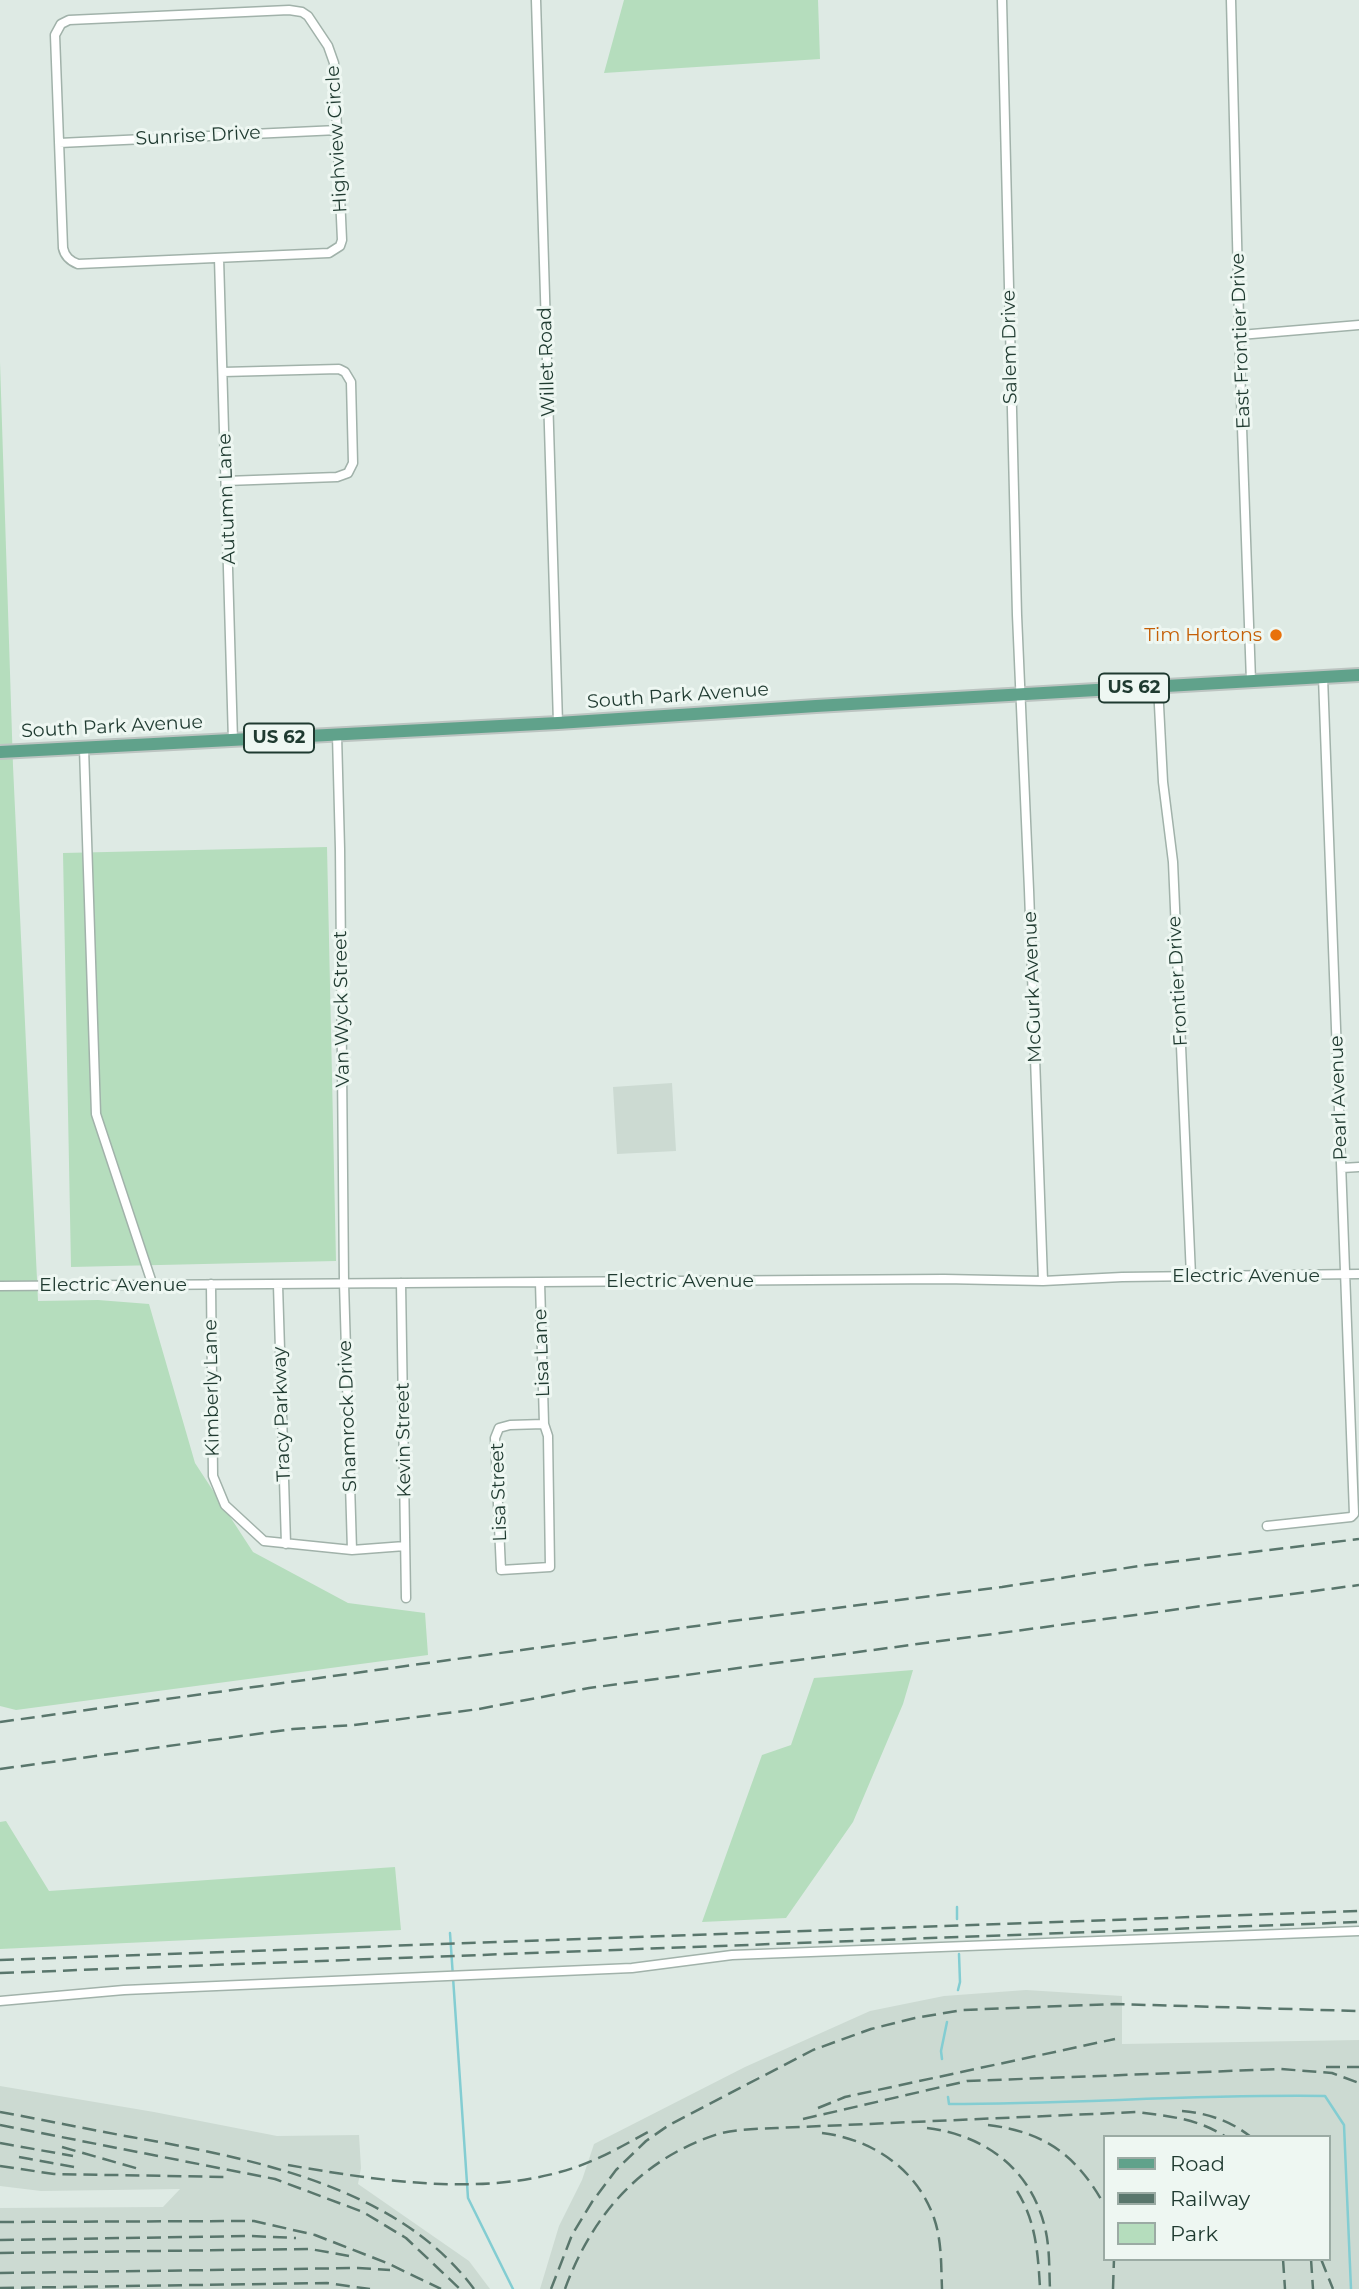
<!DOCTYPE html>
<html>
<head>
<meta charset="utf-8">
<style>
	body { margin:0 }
	#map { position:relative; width:1359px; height:2289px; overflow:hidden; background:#deeae4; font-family:Montserrat,sans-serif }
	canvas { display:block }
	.legend { position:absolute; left:1103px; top:2135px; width:228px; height:126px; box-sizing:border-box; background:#eef7f2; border:2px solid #9baba4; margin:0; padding:9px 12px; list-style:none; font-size:21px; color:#1f3a30 }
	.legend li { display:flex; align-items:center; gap:14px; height:35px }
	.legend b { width:35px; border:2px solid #9baba4 }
</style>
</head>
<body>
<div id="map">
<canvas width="1359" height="2289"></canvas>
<ul class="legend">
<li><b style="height:9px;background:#60a28b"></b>Road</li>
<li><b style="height:9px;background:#59766c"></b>Railway</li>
<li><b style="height:19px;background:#b5ddbd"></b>Park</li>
</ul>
</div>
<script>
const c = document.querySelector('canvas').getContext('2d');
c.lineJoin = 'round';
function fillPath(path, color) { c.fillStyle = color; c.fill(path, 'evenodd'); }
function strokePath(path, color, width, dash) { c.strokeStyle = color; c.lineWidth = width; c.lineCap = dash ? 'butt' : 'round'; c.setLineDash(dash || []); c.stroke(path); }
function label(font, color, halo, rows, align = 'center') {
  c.font = font + ' Montserrat,sans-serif'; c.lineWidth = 6; c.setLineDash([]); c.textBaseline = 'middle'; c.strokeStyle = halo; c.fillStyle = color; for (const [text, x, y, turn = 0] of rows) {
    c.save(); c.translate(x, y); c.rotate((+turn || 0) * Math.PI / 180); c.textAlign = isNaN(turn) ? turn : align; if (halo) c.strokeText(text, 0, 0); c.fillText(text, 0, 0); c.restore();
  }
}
const built = new Path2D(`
	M 672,1083 L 676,1151 L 617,1154 L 613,1087 Z
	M 1026,1990 L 1122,1996 L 1122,2044 L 1359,2040 L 1359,2289 L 540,2289 L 559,2226 L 582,2180 L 594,2144 L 745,2067 L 870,2011 L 944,1996 ZM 1105,2137 L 1329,2137 L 1329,2259 L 1105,2259 Z
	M 0,2086 L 154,2112 L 277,2136 L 359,2135 L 361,2168 L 358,2184 L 469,2261 L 490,2289 L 0,2289 L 0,2208 L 163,2207 L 180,2189 L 41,2191 L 0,2186 Z`);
const green = new Path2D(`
	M 624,0 L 818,0 L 820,59 L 604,73 Z
	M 0,362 L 13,766 L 38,1301 L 98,1300 L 149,1304 L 195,1463 L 253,1552 L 348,1603 L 425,1613 L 428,1655 L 16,1710 L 0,1706 Z
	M 327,847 L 336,1261 L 71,1267 L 63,853 Z
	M 913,1670 L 903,1704 L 853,1822 L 786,1918 L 702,1922 L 762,1755 L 791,1745 L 814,1678 Z
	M 6,1821 L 49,1891 L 395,1867 L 401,1930 L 0,1949 L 0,1822 Z`);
const stream = new Path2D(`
	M 957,1907 L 957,1919
	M 450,1933 L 468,2198 L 513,2289
	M 958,1990 L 960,1982 L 959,1954
	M 942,2059 L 941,2051 L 947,2022
	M 948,2097 L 949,2104 C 1074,2104 1199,2094 1325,2096 L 1344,2125 L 1351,2289`);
const minor = new Path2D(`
	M 536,0 L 558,723
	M 1002,0 L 1017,615 L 1029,890 L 1043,1281
	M 1231,0 L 1241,399 L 1251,681
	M 289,10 L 302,12 L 308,16 L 328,46 L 334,63 L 342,240 L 340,246 L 329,253 L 78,264 C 70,261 65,257 63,248 L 55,35 L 61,24 L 69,20 Z
	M 59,143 L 338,130
	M 219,258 L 233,741
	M 1240,335 L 1359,325
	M 223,372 L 339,369 L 345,372 L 351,382 L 353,463 L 348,473 L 337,477 L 226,481
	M 1158,686 L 1163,782 L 1173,862 L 1191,1276
	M 337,735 L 340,849 L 344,1283 L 352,1550
	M 84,748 L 96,1114 L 152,1283
	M 1342,1168 L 1359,1167
	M 540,1282 L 544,1424
	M 401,1283 L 406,1598
	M 211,1284 L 213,1476 L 225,1505 L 264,1541 L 352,1550 L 405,1546
	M 278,1285 L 286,1544
	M 0,1286 L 944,1279 L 1043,1281 L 1122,1277 L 1359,1274
	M 544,1424 L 548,1436 L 550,1567 L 501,1570 L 495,1438 L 499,1428 L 510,1425 Z
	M 1267,1526 L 1351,1517 L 1354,1514 L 1323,677
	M 0,2001 L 124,1990 L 632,1968 L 732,1955 L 1359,1931`);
const primary = new Path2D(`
	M 0,752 L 558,723 L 816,706 L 1359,675`);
const rail = new Path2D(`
	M 0,1722 L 725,1622 L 1002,1587 L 1139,1566 L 1359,1539
	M 0,1769 L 293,1729 L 354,1725 L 479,1709 L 589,1688 L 1359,1585
	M 0,1960 L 1359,1911
	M 0,1973 L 1359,1922
	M 1326,2067 L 1359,2067
	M 818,2108 L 845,2097 L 1115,2039
	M 1182,2111 C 1207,2113 1231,2121 1251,2137
	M 0,2112 C 44,2120 87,2129 131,2137 C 250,2158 398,2186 474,2289
	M 803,2119 L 967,2081 L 1281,2069 L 1332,2073 L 1359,2083
	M 0,2125 L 275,2179 L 363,2212 L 406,2238 L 460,2289
	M 988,2125 C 1046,2132 1077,2156 1105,2206
	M 927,2128 C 983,2135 1029,2167 1044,2224 C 1050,2245 1049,2268 1050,2289
	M 822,2133 C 872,2139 917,2169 934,2218 C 942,2241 941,2266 942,2289
	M 0,2143 L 73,2156
	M 62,2147 L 139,2169
	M 19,2157 L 74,2167
	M 288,2165 C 374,2180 475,2196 560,2172 C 591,2164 619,2148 648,2132
	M 0,2166 L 54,2174 L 226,2177
	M 1017,2191 C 1036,2221 1038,2254 1040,2288
	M 0,2222 L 254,2221 L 315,2235 L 387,2263 L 441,2289
	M 0,2240 L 252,2236 L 296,2238
	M 0,2253 L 310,2249 L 349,2256
	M 1283,2259 L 1285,2289
	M 1311,2259 L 1313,2289
	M 1321,2259 L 1333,2289
	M 0,2273 L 358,2268 L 390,2270
	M 0,2288 L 327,2283 L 370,2289
	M 551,2289 L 572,2235 L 592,2202 L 616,2170 L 646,2141 L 669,2125 L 813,2050 L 871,2029 L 915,2018 L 962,2010 L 1114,2004 L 1359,2011
	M 565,2289 C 592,2215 641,2159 718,2134 C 737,2129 758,2129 777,2128 L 1137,2112 C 1169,2116 1199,2119 1226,2137
	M 1113,2289 L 1114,2259`);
const markers = [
	[1276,635,7,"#e8710a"]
];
const shields = [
	[1134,688,70],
	[279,738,70]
];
const shieldNames = [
	["US 62",1134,688],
	["US 62",279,738]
];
const streetNames = [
	["Sunrise Drive",198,136,-3],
	["Highview Circle",337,139,-93],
	["East Frontier Drive",1241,341,-92],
	["Salem Drive",1010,347,-91],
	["Willet Road",547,362,-92],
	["Autumn Lane",227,499,-92],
	["South Park Avenue",678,696,-4],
	["South Park Avenue",112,727,-3],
	["Frontier Drive",1178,981,-93],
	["McGurk Avenue",1033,987,-92],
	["Van Wyck Street",342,1009,-91],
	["Pearl Avenue",1339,1098,-92],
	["Electric Avenue",1246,1276],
	["Electric Avenue",680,1281],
	["Electric Avenue",113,1285],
	["Lisa Lane",542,1353,-92],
	["Kimberly Lane",212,1388,-91],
	["Tracy Parkway",282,1414,-92],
	["Shamrock Drive",348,1416,-92],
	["Kevin Street",404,1440,-91],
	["Lisa Street",499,1492,-92]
];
const foodNames = [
	["Tim Hortons",1262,635]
];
fillPath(built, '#ccdad2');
fillPath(green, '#b5ddbd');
strokePath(stream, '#83cdd2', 2.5);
strokePath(minor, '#a1b2aa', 11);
strokePath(primary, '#bcc4c1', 16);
strokePath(minor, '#fff', 8);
strokePath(primary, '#60a28b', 12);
strokePath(rail, '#59766c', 2.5, [14, 7]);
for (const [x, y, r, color] of markers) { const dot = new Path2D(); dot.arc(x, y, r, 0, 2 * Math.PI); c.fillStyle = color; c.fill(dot); strokePath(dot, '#eef7f2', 2.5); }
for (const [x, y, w] of shields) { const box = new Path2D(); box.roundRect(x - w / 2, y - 14.5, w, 29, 5); c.fillStyle = '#eef7f2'; c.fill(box); strokePath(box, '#1f3a30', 2); }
label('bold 18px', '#1f3a30', null, shieldNames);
label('19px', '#1f3a30', '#eef7f2', streetNames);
label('19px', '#c56008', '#eef7f2', foodNames, 'right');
</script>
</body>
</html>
